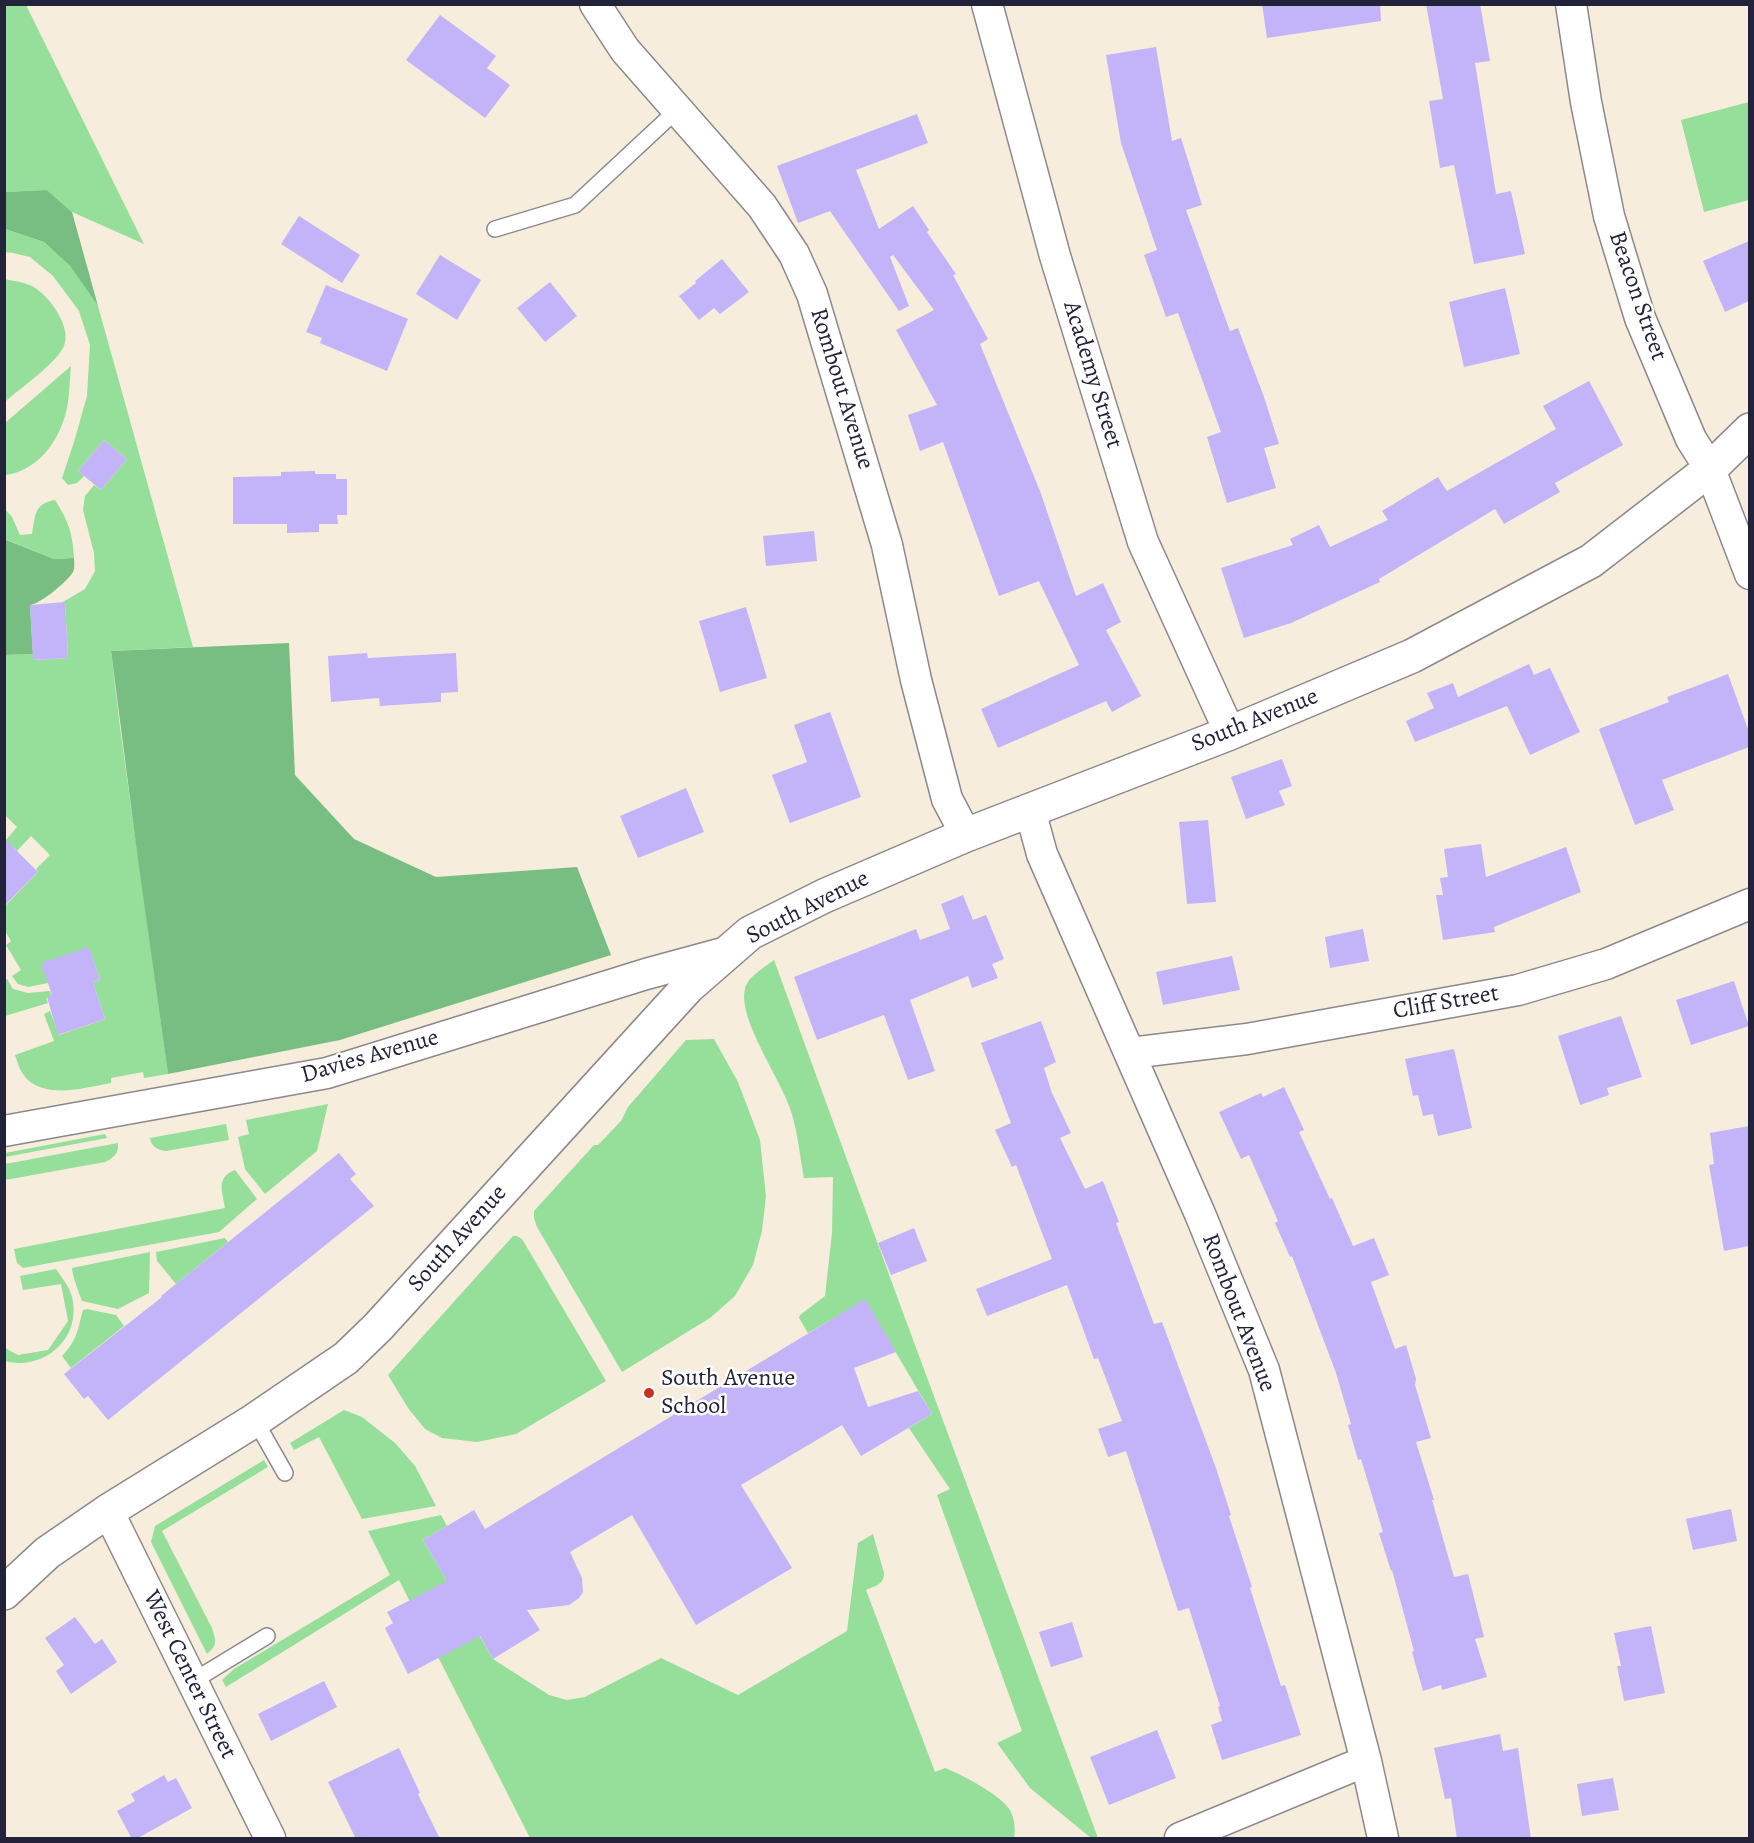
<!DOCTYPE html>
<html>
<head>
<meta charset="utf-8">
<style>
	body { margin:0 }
	#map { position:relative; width:1754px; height:1843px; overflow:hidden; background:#f6eddc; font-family:Alegreya,serif }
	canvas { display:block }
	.frame { position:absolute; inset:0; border:6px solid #22223b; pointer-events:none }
</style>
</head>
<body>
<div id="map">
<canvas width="1754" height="1843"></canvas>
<div class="frame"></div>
</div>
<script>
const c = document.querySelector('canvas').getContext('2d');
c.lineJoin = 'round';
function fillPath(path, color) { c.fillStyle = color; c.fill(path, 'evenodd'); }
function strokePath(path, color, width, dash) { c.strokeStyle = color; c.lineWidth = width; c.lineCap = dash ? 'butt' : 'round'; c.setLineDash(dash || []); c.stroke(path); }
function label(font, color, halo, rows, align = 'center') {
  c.font = font + ' Alegreya,serif'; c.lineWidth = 5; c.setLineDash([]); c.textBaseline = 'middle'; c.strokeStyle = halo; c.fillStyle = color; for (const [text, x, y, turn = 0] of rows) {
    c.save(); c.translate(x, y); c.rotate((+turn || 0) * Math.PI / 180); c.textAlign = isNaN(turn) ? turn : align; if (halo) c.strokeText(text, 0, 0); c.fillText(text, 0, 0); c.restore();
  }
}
const green = new Path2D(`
	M 4,5 L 26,5 L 144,244 L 72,212 L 47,190 L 5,192 Z
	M 1749,102 L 1749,200 L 1704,212 L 1681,120 Z
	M 5,229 L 44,242 L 70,266 L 98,306 L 193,647 L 111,651 L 120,727 L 168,1074 L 144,1078 L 143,1072 L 111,1078 L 111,1083 C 87,1087 50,1099 28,1080 C 21,1074 18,1064 15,1055 L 54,1041 L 44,1014 L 50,1011 L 59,1035 L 105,1019 L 93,982 L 100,980 L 89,948 L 48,983 L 28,987 L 18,984 L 12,976 L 21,970 L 6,945 L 11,941 L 5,931 L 5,906 L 38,872 L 36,869 L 50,855 L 31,836 L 17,851 L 12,846 L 6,851 L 5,841 L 17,827 L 5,815 L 5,655 L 33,654 L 33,660 L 68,658 L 65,603 L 61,603 L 85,589 L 95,571 L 94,553 L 83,510 L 85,496 L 94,485 L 101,490 L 127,459 L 104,440 L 78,471 L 84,476 L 77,483 L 68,485 L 62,478 L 74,442 L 87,396 L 90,345 L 79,311 L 53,276 L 30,257 L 13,253 L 5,252 Z
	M 5,279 C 13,281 24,282 32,286 C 49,295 74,329 63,348 C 53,366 20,388 5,402 Z
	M 71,366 C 69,384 70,405 63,422 C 54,448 33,472 5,475 L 5,423 Z
	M 55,500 C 68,520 73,534 74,558 L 54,559 L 5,539 L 4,508 L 12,517 L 20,535 L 32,534 C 35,517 34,503 55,500 Z
	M 774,960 L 902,1310 L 1098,1838 L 1091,1838 L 1030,1788 L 997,1743 L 1022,1731 L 937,1495 L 950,1489 L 909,1428 L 932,1414 L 865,1300 L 808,1333 L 799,1318 L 800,1315 L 825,1296 L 832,1233 L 833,1177 L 804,1178 C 800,1157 798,1135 792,1114 C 783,1082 737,1019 745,989 C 748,976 764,968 774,960 Z
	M 7,979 L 13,989 L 28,993 L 50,991 L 52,996 L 46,998 L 48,1003 L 5,1016 L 5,980 Z
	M 714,1039 L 738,1082 L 760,1140 L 766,1196 L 762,1231 L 753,1265 L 735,1296 L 710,1318 L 622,1372 L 537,1227 L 534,1218 L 534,1211 L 594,1145 L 598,1145 L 621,1121 L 628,1107 L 686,1040 Z
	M 328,1104 L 317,1151 L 265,1194 L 245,1169 L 238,1137 L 249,1134 L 246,1120 Z
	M 226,1124 L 229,1140 L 166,1151 C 157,1150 151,1146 150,1138 Z
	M 105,1134 L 107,1138 L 5,1157 L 5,1153 Z
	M 118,1143 C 119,1153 114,1158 105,1162 L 5,1180 L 5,1164 Z
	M 235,1170 L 257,1199 L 219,1232 L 23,1268 L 17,1263 L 14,1249 L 225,1208 C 223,1192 215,1178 235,1170 Z
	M 513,1236 L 517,1236 L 522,1239 L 606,1381 L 516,1434 L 477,1442 L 442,1438 L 425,1429 L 408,1408 L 388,1375 Z
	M 225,1238 L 228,1242 L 176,1284 L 157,1261 L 156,1252 Z
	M 150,1252 L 149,1293 L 118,1309 L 82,1301 C 79,1293 72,1275 72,1268 Z
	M 56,1269 C 63,1279 72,1290 73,1302 C 79,1342 41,1371 5,1361 L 5,1348 L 18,1355 L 48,1350 L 68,1321 L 61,1284 L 23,1290 L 20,1276 Z
	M 87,1309 L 116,1315 L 124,1326 L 71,1368 L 62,1356 C 78,1339 77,1331 83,1310 Z
	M 344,1410 L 362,1417 L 395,1443 L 415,1466 L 436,1506 L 362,1519 L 319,1437 L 294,1450 L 290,1443 Z
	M 264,1460 L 268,1467 L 162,1531 L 212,1628 C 216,1641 218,1645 207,1654 L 151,1542 L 155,1526 Z
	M 441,1515 L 447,1526 L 423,1540 L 493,1659 L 549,1695 L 567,1700 L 585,1697 L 661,1658 L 738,1695 L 847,1631 L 858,1543 L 873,1534 L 884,1573 C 884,1585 875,1586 866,1590 L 935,1772 L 945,1768 C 961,1774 1001,1795 1010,1810 C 1014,1817 1016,1830 1014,1838 L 530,1838 L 399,1580 L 226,1687 L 222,1680 L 234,1669 L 390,1575 L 368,1531 Z`);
const forest = new Path2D(`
	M 47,190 L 72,212 L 98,306 L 70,266 L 44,242 L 5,229 L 5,192 Z
	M 4,539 L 54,559 L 74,558 C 74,562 75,568 73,572 C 67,582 40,604 30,605 L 33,654 L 5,655 Z
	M 289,643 L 295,775 L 354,839 L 436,877 L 577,867 L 611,955 L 340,1040 L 168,1074 L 138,860 L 111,651 Z`);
const building = new Path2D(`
	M 1262,4 L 1380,4 L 1381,21 L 1267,38 Z
	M 1426,4 L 1480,4 L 1490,61 L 1475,63 L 1496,194 L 1511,191 L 1525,254 L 1474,264 L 1454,165 L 1440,168 L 1429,101 L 1443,99 Z
	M 440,15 L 496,56 L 487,68 L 510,85 L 485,118 L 406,60 Z
	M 1156,47 L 1172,141 L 1181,138 L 1202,205 L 1186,210 L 1230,331 L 1238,328 L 1264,397 L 1279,444 L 1264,448 L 1276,488 L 1227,503 L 1207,437 L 1221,432 L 1178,313 L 1166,317 L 1144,255 L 1157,250 L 1121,143 L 1106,55 Z
	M 917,114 L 928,143 L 856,170 L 879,229 L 913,206 L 929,230 L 927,232 L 956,274 L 953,275 L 988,339 L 980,344 L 1040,491 L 1076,596 L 1103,583 L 1121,622 L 1106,630 L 1141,696 L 1112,712 L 1106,701 L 998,748 L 981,709 L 1079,665 L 1039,581 L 999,596 L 943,442 L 920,451 L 908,415 L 937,405 L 896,330 L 934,310 L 893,255 L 890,257 L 909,306 L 899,311 L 830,211 L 798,223 L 777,166 Z
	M 299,216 L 360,255 L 342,283 L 281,244 Z
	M 1749,241 L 1749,301 L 1725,312 L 1703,261 Z
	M 440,255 L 481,280 L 457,320 L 416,294 Z
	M 722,259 L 749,292 L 720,314 L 714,308 L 699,320 L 679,296 L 696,283 L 695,281 Z
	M 550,282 L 577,316 L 545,342 L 517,308 Z
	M 326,285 L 408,319 L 387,371 L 320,343 L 322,338 L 306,332 Z
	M 1505,288 L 1520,354 L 1464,367 L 1449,302 Z
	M 1589,381 L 1623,445 L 1555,483 L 1560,492 L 1504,524 L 1495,509 L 1379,579 L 1380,582 L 1291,623 L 1244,638 L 1221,568 L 1293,545 L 1290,539 L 1319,525 L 1330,547 L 1388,520 L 1382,511 L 1438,477 L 1447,491 L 1556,429 L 1543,406 Z
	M 104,440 L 127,459 L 101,490 L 78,471 Z
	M 315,471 L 315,474 L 336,474 L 336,479 L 347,479 L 347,515 L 337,515 L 338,524 L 319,524 L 319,532 L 287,533 L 287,524 L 233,524 L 233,477 L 281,476 L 281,472 Z
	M 814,531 L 817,561 L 766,566 L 763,536 Z
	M 65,602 L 68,658 L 33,660 L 30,605 Z
	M 746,607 L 767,678 L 720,692 L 699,621 Z
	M 367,653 L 368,658 L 456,653 L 458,692 L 441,693 L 441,702 L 380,706 L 379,698 L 331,702 L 328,656 Z
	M 1529,664 L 1534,675 L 1550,668 L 1580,732 L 1530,755 L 1507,706 L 1415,742 L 1406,721 L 1434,708 L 1427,693 L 1453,683 L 1458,697 Z
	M 1728,674 L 1749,732 L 1749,747 L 1662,780 L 1674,810 L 1635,825 L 1599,729 L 1669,702 L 1667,697 Z
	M 830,712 L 861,797 L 790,823 L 772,775 L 807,762 L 794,725 Z
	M 1282,759 L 1292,786 L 1279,791 L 1285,805 L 1246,819 L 1231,777 Z
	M 686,788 L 704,832 L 638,858 L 620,816 Z
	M 1208,820 L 1216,902 L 1187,904 L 1179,822 Z
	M 4,838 L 38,872 L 4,906 Z
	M 1481,844 L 1486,877 L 1566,847 L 1581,892 L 1494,927 L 1495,932 L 1443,940 L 1436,895 L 1443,895 L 1440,878 L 1448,877 L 1444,849 Z
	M 963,895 L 973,920 L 986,915 L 1004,959 L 992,964 L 998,978 L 972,988 L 968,976 L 910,1000 L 935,1071 L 908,1080 L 884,1015 L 817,1040 L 794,977 L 916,929 L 920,940 L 950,929 L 941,904 Z
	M 1363,929 L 1369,961 L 1330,968 L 1325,937 Z
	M 89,947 L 100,980 L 93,982 L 105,1019 L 58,1035 L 47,997 L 52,995 L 41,963 Z
	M 1232,956 L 1240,990 L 1163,1005 L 1156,972 Z
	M 1734,981 L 1749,1026 L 1691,1045 L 1676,1000 Z
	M 1621,1016 L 1642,1077 L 1607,1088 L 1609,1095 L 1580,1105 L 1558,1036 Z
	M 1041,1021 L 1056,1062 L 1044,1068 L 1052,1093 L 1071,1133 L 1060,1138 L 1085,1189 L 1103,1181 L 1119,1222 L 1116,1223 L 1154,1324 L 1162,1322 L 1216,1468 L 1231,1515 L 1229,1516 L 1252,1587 L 1250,1588 L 1281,1686 L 1285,1685 L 1301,1735 L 1222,1760 L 1211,1725 L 1222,1721 L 1218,1707 L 1220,1706 L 1189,1608 L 1178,1611 L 1126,1451 L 1108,1457 L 1098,1429 L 1122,1421 L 1098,1358 L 1094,1359 L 1067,1285 L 987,1316 L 976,1289 L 1052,1259 L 1016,1165 L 1012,1167 L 995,1130 L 1011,1123 L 981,1043 Z
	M 1454,1049 L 1472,1128 L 1438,1136 L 1433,1114 L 1423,1116 L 1418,1095 L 1413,1096 L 1405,1059 Z
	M 1284,1087 L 1304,1130 L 1299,1132 L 1330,1199 L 1332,1198 L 1353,1246 L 1374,1238 L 1389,1275 L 1371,1282 L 1395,1349 L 1406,1345 L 1416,1379 L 1415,1385 L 1431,1438 L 1416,1442 L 1434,1500 L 1432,1500 L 1454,1577 L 1468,1574 L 1484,1637 L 1475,1639 L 1487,1677 L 1442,1690 L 1441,1685 L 1423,1691 L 1412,1652 L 1414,1651 L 1392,1570 L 1391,1571 L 1379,1533 L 1383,1532 L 1361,1459 L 1358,1460 L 1348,1425 L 1351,1424 L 1336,1373 L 1292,1256 L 1290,1257 L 1275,1223 L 1278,1221 L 1249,1155 L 1241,1159 L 1219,1112 L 1261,1093 L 1263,1097 Z
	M 1749,1126 L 1749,1246 L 1724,1251 L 1709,1165 L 1714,1164 L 1710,1133 Z
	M 339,1153 L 356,1174 L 350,1179 L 374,1206 L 108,1420 L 88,1396 L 84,1399 L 64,1374 L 162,1297 L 161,1296 Z
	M 914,1228 L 927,1261 L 891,1275 L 878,1243 Z
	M 865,1299 L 896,1352 L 854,1368 L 868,1407 L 918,1391 L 932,1414 L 861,1456 L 842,1425 L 741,1485 L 792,1568 L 696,1625 L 632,1515 L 570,1552 L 582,1578 L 583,1592 L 579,1598 L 569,1605 L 527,1610 L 540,1630 L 493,1659 L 480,1636 L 408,1674 L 385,1628 L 393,1623 L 387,1612 L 447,1581 L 423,1540 L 474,1510 L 485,1529 Z
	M 1731,1509 L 1737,1541 L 1693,1550 L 1686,1519 Z
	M 75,1617 L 95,1644 L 102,1639 L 117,1662 L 71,1694 L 56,1671 L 64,1665 L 45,1638 Z
	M 1072,1622 L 1083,1657 L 1051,1667 L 1039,1632 Z
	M 1651,1626 L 1665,1693 L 1624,1701 L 1617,1666 L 1621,1666 L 1614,1633 Z
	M 324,1681 L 337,1707 L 271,1741 L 258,1714 Z
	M 1157,1730 L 1176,1778 L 1109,1805 L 1090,1757 Z
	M 1500,1734 L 1503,1751 L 1518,1748 L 1531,1839 L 1457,1839 L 1451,1798 L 1445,1799 L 1434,1748 Z
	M 399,1748 L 420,1793 L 418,1794 L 440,1839 L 356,1839 L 328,1782 Z
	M 164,1775 L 168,1782 L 176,1778 L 192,1808 L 136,1839 L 132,1839 L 117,1811 L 135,1801 L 131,1794 Z
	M 1613,1778 L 1619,1810 L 1582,1816 L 1577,1784 Z`);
const service = new Path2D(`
	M 495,229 L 575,205 L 677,110
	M 255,1420 L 285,1473
	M 193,1681 L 267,1636`);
const minor = new Path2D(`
	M 595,4 L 625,50 L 762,206 L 794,254 L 812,294 L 887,545 L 916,680 L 947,799 L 966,835
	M 987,4 L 1055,256 L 1143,542 L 1230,733
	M 1571,4 L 1586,102 L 1609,216 L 1640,318 L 1691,439 L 1710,469 L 1750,574
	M 1030,810 L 1042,854 L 1200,1214 L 1264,1370 L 1366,1761 L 1383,1838
	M 1130,1053 L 1247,1039 L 1518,990 L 1606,964 L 1750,904
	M 4,1131 L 327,1073 L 646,974 L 727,952
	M 108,1511 L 270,1838
	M 1180,1838 L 1366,1761`);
const tertiary = new Path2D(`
	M 4,1593 L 47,1553 L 108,1511 L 255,1420 L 346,1358 L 378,1327 L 688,987 L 750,933 L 824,896 L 966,835 L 1230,733 L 1412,656 L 1591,561 L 1710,469 L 1750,430`);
const markers = [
	[649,1393,6,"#c8321e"]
];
const streetNames = [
	["Beacon Street",1637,296,71],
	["Academy Street",1092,375,73],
	["Rombout Avenue",841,389,73],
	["South Avenue",1255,721,-22],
	["South Avenue",808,908,-27],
	["Cliff Street",1446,1003,-10],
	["Davies Avenue",370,1057,-16],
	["South Avenue",458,1239,-48],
	["Rombout Avenue",1238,1313,69],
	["West Center Street",189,1675,64]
];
const poiNames = [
	["South Avenue",661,1379],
	["School",661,1407]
];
fillPath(green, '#96df9a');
fillPath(forest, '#78be82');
fillPath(building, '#c3b4f9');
strokePath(service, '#8c888c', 18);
strokePath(minor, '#8c888c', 33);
strokePath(tertiary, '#8c888c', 36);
strokePath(service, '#fff', 15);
strokePath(minor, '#fff', 30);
strokePath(tertiary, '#fff', 33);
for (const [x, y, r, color] of markers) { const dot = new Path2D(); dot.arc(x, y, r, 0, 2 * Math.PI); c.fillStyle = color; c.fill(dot); strokePath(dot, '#fff', 2); }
label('24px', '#22223b', '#fff', streetNames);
label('24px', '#22223b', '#fff', poiNames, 'left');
</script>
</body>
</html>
